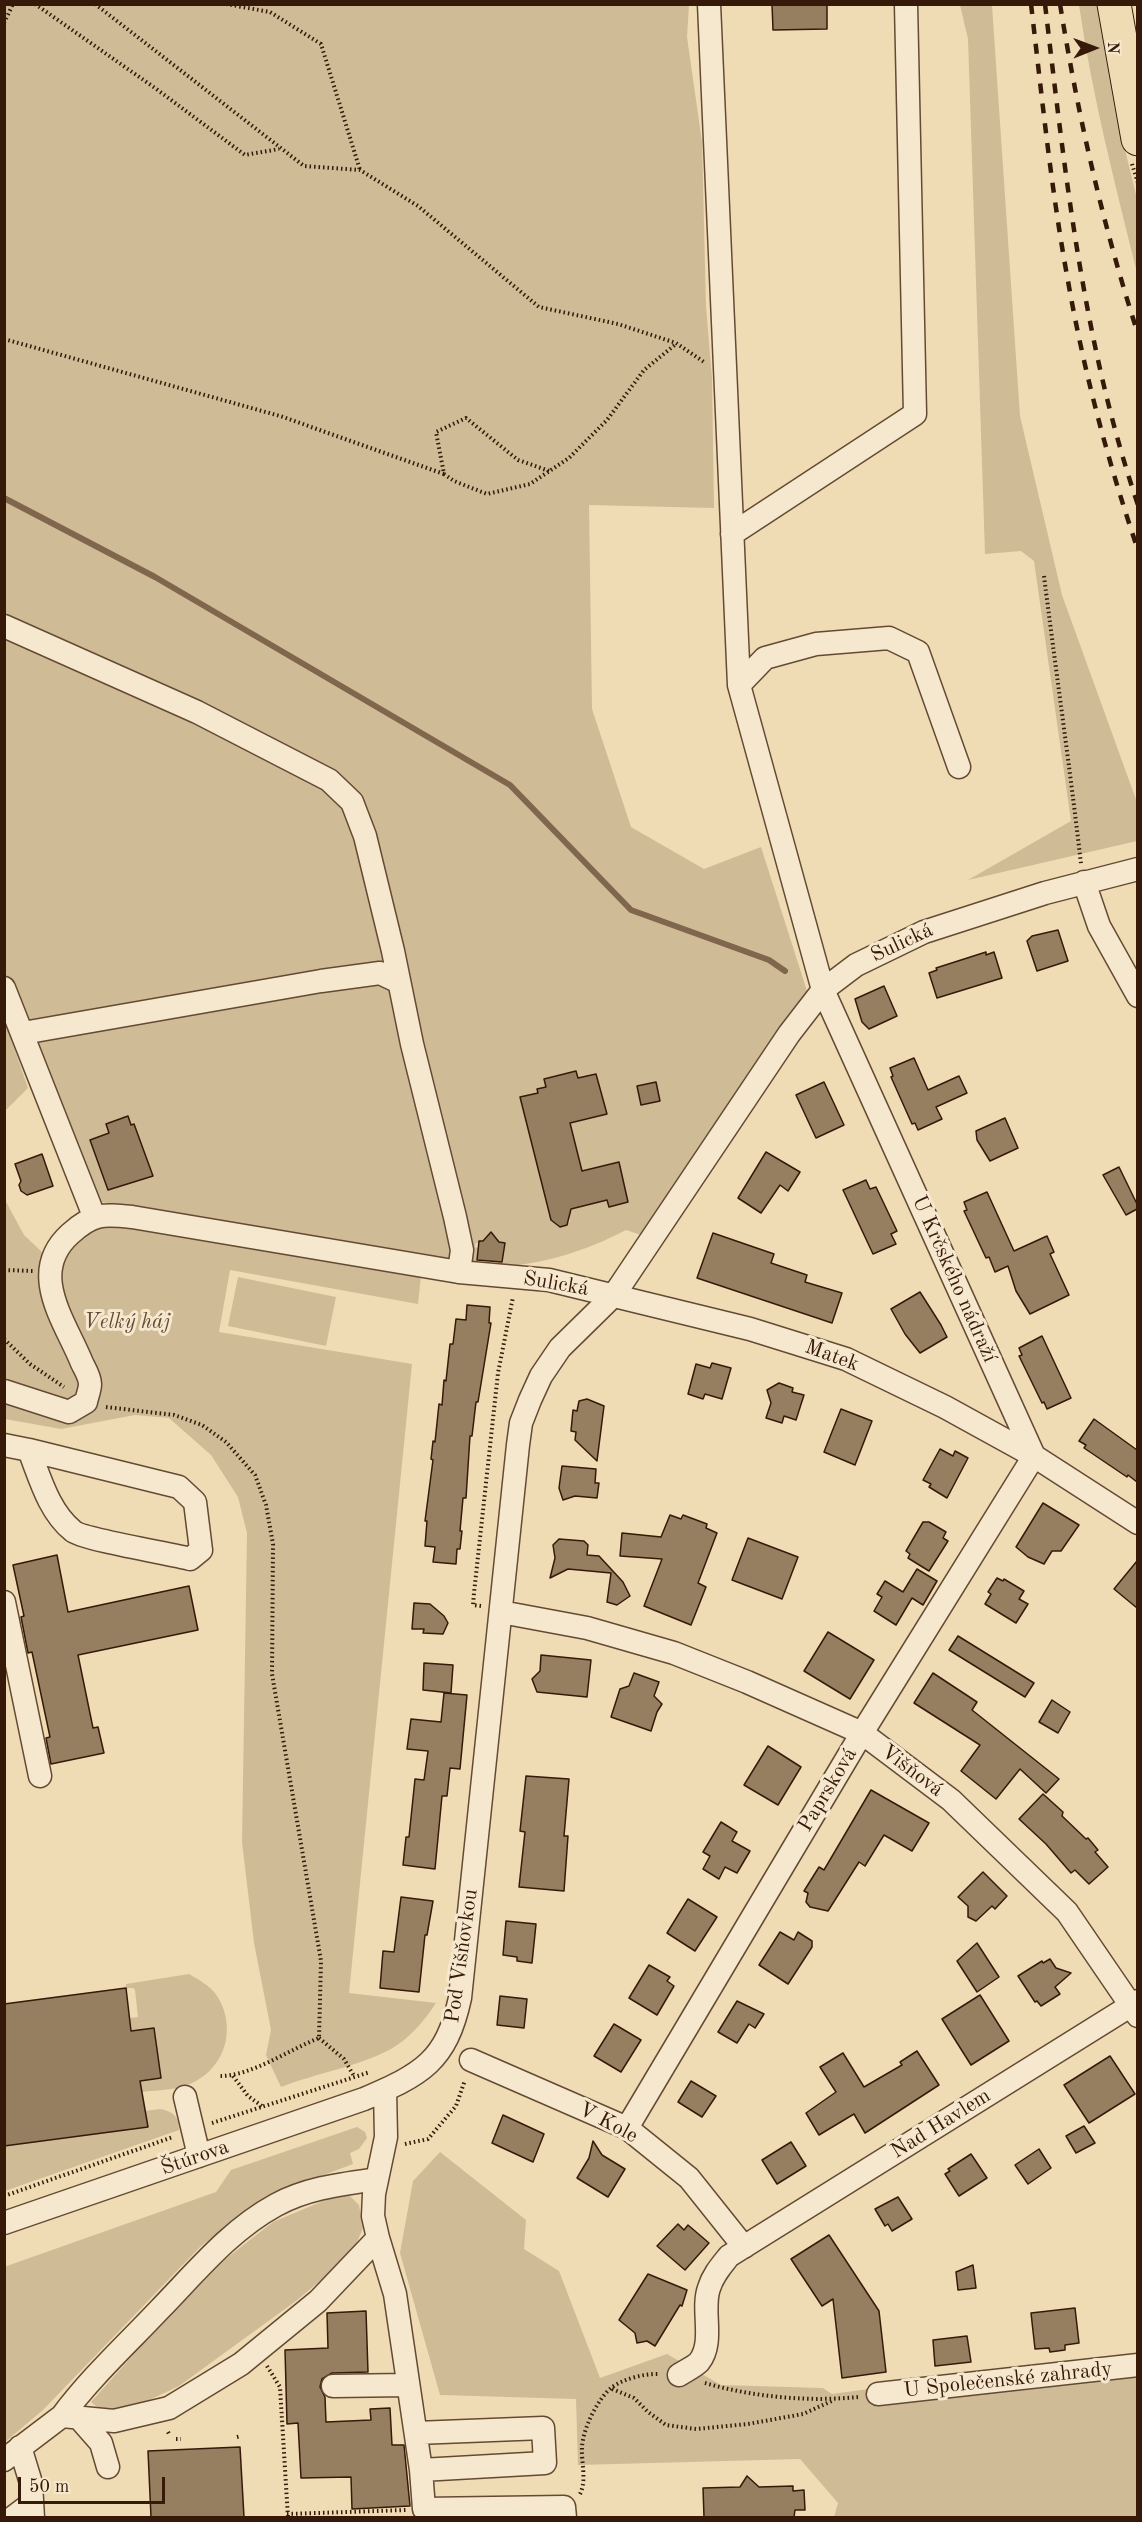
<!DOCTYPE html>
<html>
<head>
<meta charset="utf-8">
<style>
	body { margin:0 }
	#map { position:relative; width:1142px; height:2522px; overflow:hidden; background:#efdcb4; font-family:"Old Standard TT",serif }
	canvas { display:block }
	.frame { position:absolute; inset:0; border:6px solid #361908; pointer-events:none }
	.north { position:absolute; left:1064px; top:18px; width:60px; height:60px; -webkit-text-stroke:4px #f5e8ce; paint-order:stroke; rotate:89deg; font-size:16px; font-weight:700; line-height:24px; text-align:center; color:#361908 }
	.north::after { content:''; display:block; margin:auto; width:21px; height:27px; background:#361908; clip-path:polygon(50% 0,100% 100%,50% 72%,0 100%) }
	.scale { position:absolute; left:18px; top:2477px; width:147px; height:27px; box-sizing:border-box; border:3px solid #361908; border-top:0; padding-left:8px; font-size:18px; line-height:21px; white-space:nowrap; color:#361908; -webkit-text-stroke:4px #f5e8ce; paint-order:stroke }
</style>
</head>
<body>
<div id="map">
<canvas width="1142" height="2522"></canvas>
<div class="frame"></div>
<div class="north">N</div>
<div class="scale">50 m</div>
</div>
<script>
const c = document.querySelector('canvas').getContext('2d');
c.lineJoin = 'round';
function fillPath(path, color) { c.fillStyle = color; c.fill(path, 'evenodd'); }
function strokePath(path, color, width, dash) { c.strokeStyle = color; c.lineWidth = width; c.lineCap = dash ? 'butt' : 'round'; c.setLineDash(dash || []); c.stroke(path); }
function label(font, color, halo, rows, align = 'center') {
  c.font = font + ' "Old Standard TT",serif'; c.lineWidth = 6; c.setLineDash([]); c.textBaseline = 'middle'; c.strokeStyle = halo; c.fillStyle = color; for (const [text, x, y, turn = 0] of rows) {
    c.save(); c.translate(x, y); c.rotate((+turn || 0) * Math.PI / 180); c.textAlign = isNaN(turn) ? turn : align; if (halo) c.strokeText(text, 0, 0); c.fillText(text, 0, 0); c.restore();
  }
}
const green = new Path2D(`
	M 4,5 L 689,5 L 687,37 L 702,142 L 706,306 L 712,378 L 714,508 L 589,505 L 592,709 L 631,827 L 704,869 L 761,847 L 807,991 L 641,1235 L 626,1230 C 584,1252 541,1265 494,1267 L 494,1263 L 502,1261 L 505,1243 L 497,1242 L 494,1236 L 485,1242 L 476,1243 L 475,1247 L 478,1248 L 477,1261 L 480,1265 L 449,1264 L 343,1241 L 101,1202 L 5,977 ZM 596,1074 L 606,1114 L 558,1126 L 574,1137 L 579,1157 L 570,1174 L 618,1162 L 628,1202 L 610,1207 L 607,1200 L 569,1210 L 570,1221 C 561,1235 553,1222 549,1214 L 520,1097 L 538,1093 L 546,1087 L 544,1079 L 578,1078 ZM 655,1082 L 660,1101 L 641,1105 L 637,1087 ZM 128,1116 L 131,1125 L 134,1124 L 153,1176 L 109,1190 L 102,1174 L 109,1133 L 106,1125 Z
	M 960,5 L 992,5 L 1020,416 L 1062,595 L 1138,805 L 1137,841 L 968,880 L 1071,821 L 1034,561 L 1021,551 L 985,554 L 968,39 Z
	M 1079,5 L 1098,5 L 1119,125 L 1137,199 L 1137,273 C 1115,184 1092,95 1079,5 Z
	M 4,1019 L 28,1088 L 5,1111 L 4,1111 Z
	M 4,1198 L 24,1235 L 43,1253 L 63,1255 L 85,1230 L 117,1219 L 421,1276 L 418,1304 L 230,1270 L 219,1332 L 412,1364 L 349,1993 L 436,2003 C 425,2020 409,2039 391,2049 C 357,2067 317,2073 281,2087 L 266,2055 L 271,2030 L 254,1943 L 242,1842 L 247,1533 L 238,1497 L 211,1455 L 169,1418 L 135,1415 L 61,1429 L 5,1419 Z
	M 238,1277 L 336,1297 L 326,1346 L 228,1326 Z
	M 189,1974 C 201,1981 214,1988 220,2001 C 235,2030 225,2065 196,2081 C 181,2090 159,2090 142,2092 L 129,2018 L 138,2017 L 135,1990 L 133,1988 L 128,1988 L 126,1991 L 126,1984 Z
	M 161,2109 C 174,2112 179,2117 179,2130 L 5,2191 L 4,2146 L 147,2127 L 144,2111 Z
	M 357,2127 L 365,2132 L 367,2138 L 359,2149 L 350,2153 L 353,2164 L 271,2195 L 236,2218 L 200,2247 L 43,2410 L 5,2442 L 4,2267 L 216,2192 L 231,2170 Z
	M 440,2152 L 526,2220 L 524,2249 L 559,2271 L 600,2378 L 667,2354 L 721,2385 L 823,2388 L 832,2394 L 869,2389 L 1137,2372 L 1137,2517 L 834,2517 L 838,2503 L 800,2459 L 578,2465 L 576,2399 L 440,2395 L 400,2253 L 413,2181 Z
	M 340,2194 L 350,2196 L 359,2205 L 363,2228 L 352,2254 L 296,2301 L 179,2386 L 145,2402 L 118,2409 L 101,2410 L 91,2402 L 205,2275 L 273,2222 Z`);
const stream = new Path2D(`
	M 4,498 L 155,577 L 510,785 L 631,910 L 769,960 L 785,971`);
const building = new Path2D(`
	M 772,4 L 827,4 L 827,29 L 773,30 Z
	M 1058,930 L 1068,961 L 1037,971 L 1027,941 L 1032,936 Z
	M 986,952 L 986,955 L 994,952 L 1002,978 L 937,998 L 929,973 L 937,970 L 936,968 Z
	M 884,986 L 897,1016 L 869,1029 L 862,1022 L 855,999 Z
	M 914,1058 L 928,1090 L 959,1076 L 967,1093 L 936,1107 L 942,1119 L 918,1130 L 915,1123 L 912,1124 L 891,1077 L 893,1076 L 890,1068 Z
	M 576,1071 L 578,1078 L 596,1074 L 607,1114 L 570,1123 L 582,1171 L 619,1162 L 628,1202 L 609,1207 L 607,1200 L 571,1209 L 567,1225 L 560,1227 L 551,1220 L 520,1097 L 538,1093 L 537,1089 L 546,1087 L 544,1079 Z
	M 656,1082 L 660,1101 L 641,1105 L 637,1086 Z
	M 824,1082 L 844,1125 L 816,1138 L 796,1095 Z
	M 128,1116 L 131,1125 L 134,1124 L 153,1176 L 108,1190 L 90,1140 L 109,1133 L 106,1124 Z
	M 1005,1118 L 1018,1148 L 990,1161 L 977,1140 L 976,1131 Z
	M 766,1152 L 800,1172 L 788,1191 L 780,1185 L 761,1213 L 738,1198 Z
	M 42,1154 L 53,1186 L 27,1195 L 21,1191 L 19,1185 L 21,1181 L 15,1164 Z
	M 1119,1167 L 1137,1204 L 1137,1209 L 1126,1215 L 1103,1175 Z
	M 866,1180 L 870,1189 L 876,1187 L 897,1231 L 891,1234 L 896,1244 L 873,1254 L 843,1190 Z
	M 987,1192 L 1014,1251 L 1047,1236 L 1054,1252 L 1050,1254 L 1069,1295 L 1030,1314 L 1016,1291 L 1008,1266 L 995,1272 L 989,1257 L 986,1258 L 964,1211 L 967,1210 L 964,1202 Z
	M 491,1232 L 499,1242 L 505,1243 L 502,1262 L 477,1260 L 479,1241 L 483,1241 Z
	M 713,1233 L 774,1254 L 771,1263 L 807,1275 L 805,1282 L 842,1293 L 832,1323 L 697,1278 Z
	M 920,1292 L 941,1325 L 947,1337 L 920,1353 L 905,1334 L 891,1309 Z
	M 467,1305 L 490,1307 L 489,1323 L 491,1323 L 478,1402 L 476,1402 L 472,1436 L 470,1436 L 466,1498 L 463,1498 L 460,1531 L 462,1531 L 460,1549 L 457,1549 L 456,1564 L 433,1562 L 435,1547 L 425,1546 L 427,1521 L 425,1521 L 433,1460 L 431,1459 L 433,1441 L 435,1442 L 439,1404 L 442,1405 L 444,1380 L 446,1381 L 450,1344 L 453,1344 L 456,1319 L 466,1320 Z
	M 1042,1336 L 1071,1398 L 1047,1409 L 1044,1402 L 1042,1403 L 1019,1356 L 1022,1355 L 1019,1348 Z
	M 712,1363 L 731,1368 L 722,1399 L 705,1394 L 703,1399 L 688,1394 L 696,1364 L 710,1368 Z
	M 779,1383 L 793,1388 L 792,1392 L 804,1395 L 796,1420 L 784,1416 L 782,1423 L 766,1418 L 771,1403 L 767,1390 Z
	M 587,1399 L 604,1406 L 597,1461 L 575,1440 L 576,1432 L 571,1431 L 573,1410 L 577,1411 L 579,1401 Z
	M 841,1409 L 872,1421 L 855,1465 L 824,1452 Z
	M 1094,1419 L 1137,1450 L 1137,1482 L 1128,1475 L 1127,1477 L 1084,1448 L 1086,1445 L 1079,1441 Z
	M 940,1449 L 953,1456 L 955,1451 L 968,1458 L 947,1498 L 929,1487 L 931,1484 L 923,1480 Z
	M 562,1466 L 596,1469 L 595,1483 L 599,1483 L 597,1498 L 575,1496 L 563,1500 L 559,1488 Z
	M 1043,1503 L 1079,1525 L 1061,1551 L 1052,1551 L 1044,1564 L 1028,1557 L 1016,1547 Z
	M 670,1515 L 681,1519 L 683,1515 L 707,1524 L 706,1528 L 717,1533 L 698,1583 L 706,1587 L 691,1625 L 644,1606 L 662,1559 L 620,1556 L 622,1533 L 661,1537 Z
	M 923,1522 L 929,1522 L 946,1532 L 943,1538 L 948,1541 L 929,1571 L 908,1558 L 910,1554 L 906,1551 Z
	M 748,1538 L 798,1557 L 782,1599 L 732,1580 Z
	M 559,1539 L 584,1541 L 588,1545 L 587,1555 L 599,1556 L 623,1582 L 630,1596 L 617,1605 L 607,1602 L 611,1573 L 568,1569 L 550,1578 L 555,1558 L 553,1545 Z
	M 57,1555 L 68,1612 L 189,1586 L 198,1630 L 78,1655 L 93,1728 L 98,1727 L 104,1753 L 51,1764 L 46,1738 L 50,1737 L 32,1652 L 28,1653 L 21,1617 L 24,1616 L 13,1565 Z
	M 1137,1561 L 1137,1608 L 1114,1589 Z
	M 917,1569 L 937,1581 L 923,1605 L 912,1598 L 896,1625 L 874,1611 L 882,1597 L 877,1594 L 885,1581 L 903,1592 Z
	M 997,1578 L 1003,1581 L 1004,1579 L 1024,1591 L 1019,1599 L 1028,1604 L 1016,1623 L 985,1604 L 991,1594 L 988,1592 Z
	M 414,1603 L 430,1604 L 444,1616 L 448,1623 L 443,1634 L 423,1633 L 424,1629 L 412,1629 Z
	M 828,1632 L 874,1660 L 850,1699 L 804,1671 Z
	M 958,1636 L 1034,1683 L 1025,1697 L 949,1650 Z
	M 541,1655 L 591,1660 L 587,1697 L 537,1692 L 532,1679 L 540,1671 Z
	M 424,1663 L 453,1665 L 451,1693 L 423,1690 Z
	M 634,1673 L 659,1682 L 654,1696 L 662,1704 L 657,1712 L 651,1731 L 611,1717 L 620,1689 L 629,1686 Z
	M 933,1673 L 977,1702 L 972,1710 L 1059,1779 L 1046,1793 L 1020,1769 L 996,1799 L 961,1771 L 980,1745 L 914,1703 Z
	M 444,1693 L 467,1695 L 460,1769 L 450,1768 L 447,1796 L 442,1796 L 435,1869 L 403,1865 L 406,1837 L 409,1837 L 415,1779 L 424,1780 L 428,1751 L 407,1749 L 411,1719 L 441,1722 Z
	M 1052,1700 L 1070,1712 L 1058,1733 L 1039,1722 Z
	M 768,1746 L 801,1767 L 778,1805 L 744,1785 Z
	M 526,1776 L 569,1779 L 564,1836 L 568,1836 L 564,1891 L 519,1887 L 525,1832 L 520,1831 Z
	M 871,1790 L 929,1823 L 912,1851 L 884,1835 L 865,1866 L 859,1862 L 828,1911 L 810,1907 L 806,1902 L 808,1893 L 804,1891 L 819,1867 L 824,1870 Z
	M 1043,1794 L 1063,1812 L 1062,1816 L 1086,1839 L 1088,1838 L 1098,1850 L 1095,1852 L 1108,1867 L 1089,1884 L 1075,1870 L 1071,1873 L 1046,1844 L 1019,1819 Z
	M 721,1822 L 737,1832 L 732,1841 L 750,1851 L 737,1873 L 725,1867 L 719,1879 L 703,1869 L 710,1856 L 703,1852 Z
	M 983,1872 L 1007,1896 L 995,1909 L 992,1906 L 976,1921 L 968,1917 L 968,1906 L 958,1897 Z
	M 401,1897 L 433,1901 L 427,1935 L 425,1935 L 419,1992 L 380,1988 L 383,1951 L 394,1952 Z
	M 688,1899 L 717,1917 L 695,1951 L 667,1933 Z
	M 506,1921 L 536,1924 L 532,1963 L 517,1961 L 517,1957 L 503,1955 Z
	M 780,1932 L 794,1940 L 798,1932 L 812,1941 L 812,1947 L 788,1984 L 759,1965 Z
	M 977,1943 L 999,1977 L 977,1992 L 957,1961 Z
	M 1050,1959 L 1056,1968 L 1071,1973 L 1055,1987 L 1060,1994 L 1041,2006 L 1037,2001 L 1035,2002 L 1018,1976 L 1042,1961 L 1043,1963 Z
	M 649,1965 L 670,1977 L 667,1981 L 674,1986 L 657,2015 L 629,1998 Z
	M 126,1988 L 131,2031 L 154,2028 L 161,2078 L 140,2081 L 148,2127 L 4,2146 L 4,2004 Z
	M 980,1995 L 1009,2041 L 971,2065 L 942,2019 Z
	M 500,1996 L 527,1999 L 524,2028 L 497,2025 Z
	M 737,2001 L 764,2014 L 755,2028 L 749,2024 L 737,2043 L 718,2032 Z
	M 614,2024 L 641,2040 L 621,2072 L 594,2056 Z
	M 917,2051 L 939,2085 L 865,2133 L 854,2114 L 819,2135 L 806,2113 L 836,2092 L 820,2067 L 843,2053 L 864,2087 L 902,2065 L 900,2062 Z
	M 1110,2056 L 1135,2094 L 1089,2123 L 1064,2085 Z
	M 691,2081 L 716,2096 L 702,2117 L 678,2102 Z
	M 503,2115 L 544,2134 L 533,2162 L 492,2143 Z
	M 1084,2126 L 1095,2143 L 1076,2153 L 1066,2136 Z
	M 593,2141 L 602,2155 L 625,2169 L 608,2197 L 577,2178 L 589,2158 Z
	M 791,2142 L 806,2166 L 777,2184 L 762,2160 Z
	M 1039,2149 L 1051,2168 L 1028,2184 L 1015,2165 Z
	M 971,2154 L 987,2178 L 959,2196 L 945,2174 L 950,2171 L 948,2169 Z
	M 898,2197 L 912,2219 L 892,2231 L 888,2224 L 885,2226 L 875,2209 Z
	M 678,2224 L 684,2230 L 688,2225 L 709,2243 L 685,2270 L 657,2246 Z
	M 829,2235 L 879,2311 L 886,2372 L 842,2378 L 833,2299 L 822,2306 L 791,2259 Z
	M 973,2265 L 976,2288 L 958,2290 L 956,2272 Z
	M 648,2274 L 687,2290 L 682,2306 L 680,2305 L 655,2346 L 647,2341 L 637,2343 L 635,2333 L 619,2320 Z
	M 1075,2308 L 1079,2343 L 1065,2345 L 1065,2350 L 1050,2352 L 1049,2348 L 1035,2349 L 1031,2313 Z
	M 366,2311 L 368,2372 L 332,2373 L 322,2379 L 320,2387 L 325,2397 L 326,2422 L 371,2420 L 370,2409 L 390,2408 L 392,2445 L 404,2445 L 410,2506 L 352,2509 L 351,2477 L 301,2478 L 298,2423 L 287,2424 L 285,2350 L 328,2348 L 327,2313 Z
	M 967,2336 L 971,2362 L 935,2366 L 933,2340 Z
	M 240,2447 L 244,2517 L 151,2517 L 148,2451 Z
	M 747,2476 L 759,2487 L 793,2486 L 793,2491 L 804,2490 L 805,2510 L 795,2510 L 794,2517 L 704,2517 L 703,2488 L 740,2487 Z`);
const path = new Path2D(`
	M 35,4 L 155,88 L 245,155 L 279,149
	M 95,4 L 304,166 L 360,170 L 418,206 L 539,307 L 618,324 L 676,343 L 704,362
	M 226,4 L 270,12 L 321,44 L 360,170
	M 4,23 L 13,4
	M 1132,164 L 1138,183
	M 4,339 L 280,416 L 444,474
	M 549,471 L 518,460 L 466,418 L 436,432 L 444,474 L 454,481 L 487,494 L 530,484 L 569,458 L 607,420 L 644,370 L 676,344
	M 1044,576 C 1056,672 1070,768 1081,864
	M 4,1270 L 33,1271
	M 4,1339 L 30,1364 L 64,1387
	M 106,1407 L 174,1415 L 202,1425 L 226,1442 L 255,1475 L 266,1505 L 273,1544 L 272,1674 L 321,1961 L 319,2038 C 289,2050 251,2076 220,2076
	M 481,1606 L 473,1605 L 474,1593 L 498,1373 L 513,1297
	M 319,2038 L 344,2059 L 354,2076
	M 233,2076 L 248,2096 L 262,2106
	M 212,2123 L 370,2072
	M 405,2144 L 428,2139 L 456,2106 L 465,2080
	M 4,2196 L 173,2137
	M 267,2366 L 280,2387 L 288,2518
	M 705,2383 C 753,2397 809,2402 858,2397
	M 612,2389 L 634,2398 L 648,2412 L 666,2425 L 696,2429 L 748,2424 L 803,2414 L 834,2400
	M 168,2432 L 170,2436
	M 237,2437 L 241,2436
	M 176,2439 L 181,2439
	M 580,2494 C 587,2480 581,2462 582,2447 C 583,2429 597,2400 611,2388 C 622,2379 646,2373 660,2374
	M 287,2514 L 406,2510`);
const minor = new Path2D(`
	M 709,4 L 739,685 L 823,990 L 1034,1456
	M 732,534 L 915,414 L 906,4
	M 4,626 L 197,712 L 329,780 L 352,802 L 365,836 L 393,951 L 412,1044 L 455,1217 L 462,1250 L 459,1272
	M 739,685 L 765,658 L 816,644 L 889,638 L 918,652 L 959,767
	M 1084,882 L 1099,926 L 1138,996
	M 4,988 L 94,1216
	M 23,1033 L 321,981 L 380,973 L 399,982
	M 4,1391 L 69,1412 L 86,1402 C 87,1396 90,1390 90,1384 C 90,1377 85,1369 82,1363 C 65,1321 27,1273 70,1234 C 93,1213 103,1214 132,1217 L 459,1272 L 549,1280 L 750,1329 L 846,1359 L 945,1407 L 1034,1456 L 1138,1523
	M 4,1445 L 29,1450 L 179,1487 L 195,1502 L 201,1550 L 190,1559 C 171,1554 82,1539 73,1531 C 49,1512 40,1478 29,1450
	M 4,1602 L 40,1776
	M 501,1612 L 587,1628 L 674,1653 L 747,1682 L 862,1733 L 951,1800 L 1067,1912 L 1138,2016
	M 471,2060 L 627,2128 L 689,2178 L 744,2247
	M 185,2097 L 199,2156
	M 627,2128 L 862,1733 L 1034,1456
	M 4,2223 L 364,2099 C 422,2074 446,2062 460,1998 L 518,1445 L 521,1423 L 530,1400 L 541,1376 L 560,1348 L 614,1295 L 789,1034 L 823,990 L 856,965 L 924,932 L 1045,893 L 1138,869
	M 378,2238 L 395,2294 L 421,2470 L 545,2463 L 543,2428 L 416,2433
	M 679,2375 C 685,2371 694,2367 699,2362 C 715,2342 701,2310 709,2288 C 713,2275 721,2266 729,2256 L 1138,2001
	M 333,2386 L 408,2385
	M 878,2394 L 1138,2365
	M 62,2416 C 91,2377 127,2344 160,2309 C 196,2272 230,2230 276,2205 C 307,2188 342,2184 377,2179
	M 79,2418 L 101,2443 L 108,2467
	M 20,2447 L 31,2483 L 33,2518
	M 4,2460 L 62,2416 L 114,2421 L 169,2408 L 241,2364 L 318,2301 L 378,2238 L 373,2216 L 374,2194 L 386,2137 L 385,2090
	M 421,2470 L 424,2509 L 564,2507 L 565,2518
	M 12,2518 L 32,2503`);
const highway = new Path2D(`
	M 1114,4 L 1138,139`);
const rail = new Path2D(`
	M 1031,4 C 1042,97 1051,189 1068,281 C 1084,372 1108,462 1138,550
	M 1045,4 C 1065,173 1083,343 1138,505
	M 1060,4 C 1078,116 1103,226 1138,334`);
const streetNames = [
	["Sulická",902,943,-25],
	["U Krčského nádraží",954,1279,66],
	["Sulická",556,1284,10],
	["Matek",832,1356,20],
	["Višňová",912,1771,37],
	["Paprsková",828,1790,-59],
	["Pod Višňovkou",462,1956,-82],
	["V Kole",608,2123,28],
	["Nad Havlem",941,2124,-32],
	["Štúrova",195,2158,-19],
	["U Společenské zahrady",1008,2380,-6]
];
const parkNames = [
	["Velký háj",127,1322]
];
fillPath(green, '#d0bb97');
strokePath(stream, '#7f664c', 6);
fillPath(building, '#967e61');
strokePath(building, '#361908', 1.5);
strokePath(minor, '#644a33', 25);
strokePath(highway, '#361908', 35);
strokePath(path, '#361908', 4, [1.5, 3]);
strokePath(minor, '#f5e8ce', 22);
strokePath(highway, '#efdcb4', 33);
strokePath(rail, '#361908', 4.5, [10, 10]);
label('21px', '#361908', '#f5e8ce', streetNames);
label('italic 21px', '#644a33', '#f5e8ce', parkNames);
</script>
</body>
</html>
